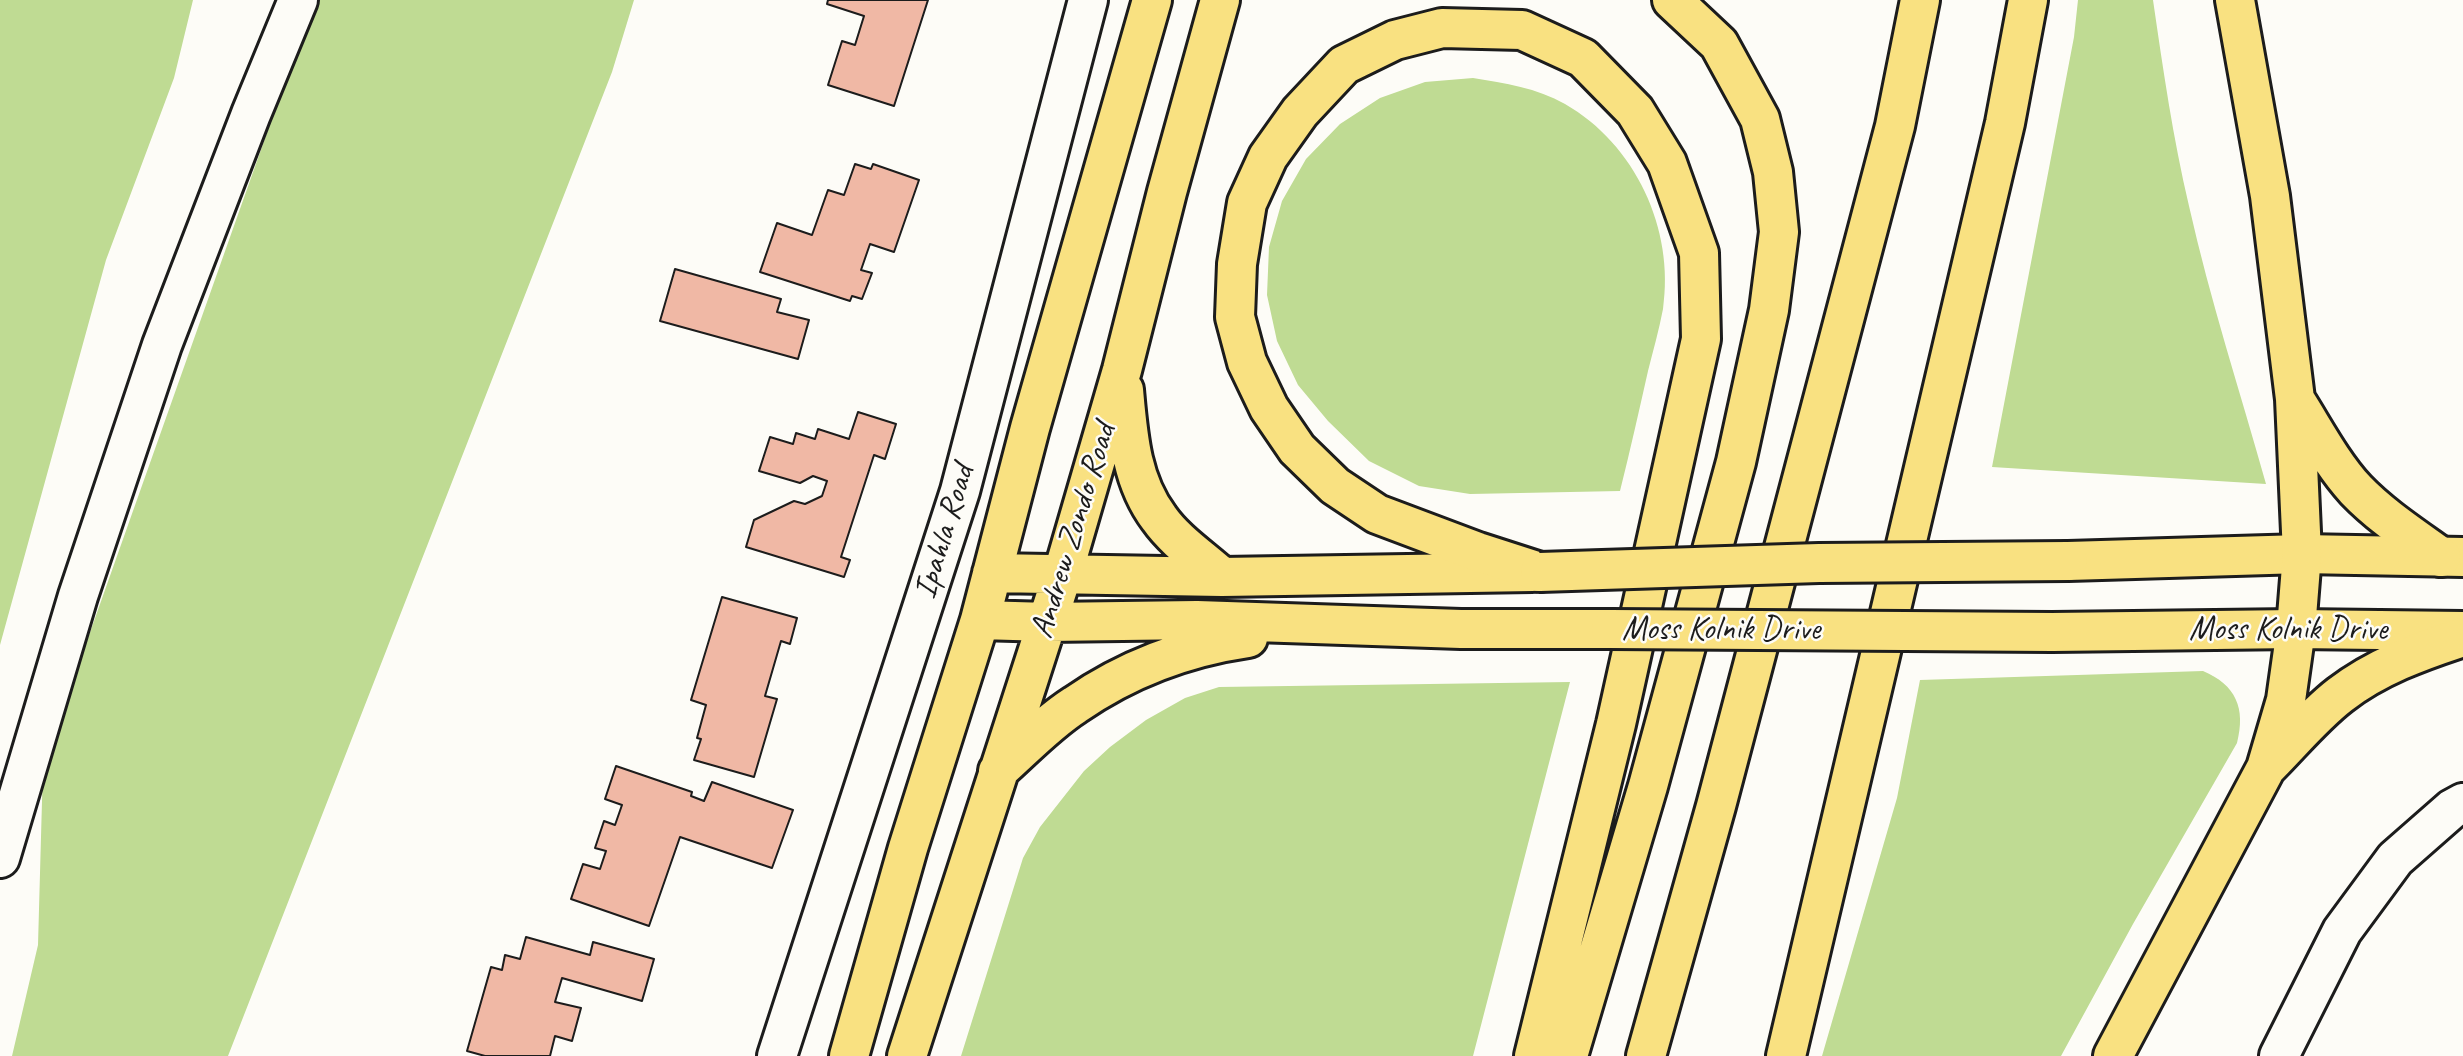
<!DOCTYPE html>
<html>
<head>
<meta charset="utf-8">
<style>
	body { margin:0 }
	canvas { display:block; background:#fdfcf7 }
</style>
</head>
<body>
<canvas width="2463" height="1056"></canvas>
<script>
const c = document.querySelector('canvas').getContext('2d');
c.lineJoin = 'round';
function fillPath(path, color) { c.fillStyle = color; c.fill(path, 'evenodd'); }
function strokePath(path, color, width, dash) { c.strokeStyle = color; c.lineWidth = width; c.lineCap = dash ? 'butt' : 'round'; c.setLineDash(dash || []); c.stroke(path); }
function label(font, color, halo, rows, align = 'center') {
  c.font = font + ' Caveat,sans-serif'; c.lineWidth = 5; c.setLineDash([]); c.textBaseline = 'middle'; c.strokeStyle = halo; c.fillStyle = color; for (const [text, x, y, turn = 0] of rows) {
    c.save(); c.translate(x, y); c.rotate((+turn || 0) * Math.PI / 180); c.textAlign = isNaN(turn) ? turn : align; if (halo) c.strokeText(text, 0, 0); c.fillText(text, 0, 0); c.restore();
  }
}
const green = new Path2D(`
	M 0,0 L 193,0 L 174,78 L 106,260 L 0,645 Z
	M 314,0 L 634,0 L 612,72 L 228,1056 L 12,1056 L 38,945 L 43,765 Z
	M 2078,0 L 2153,0 C 2163,69 2173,138 2189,206 C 2210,300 2240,391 2266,484 L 1992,467 L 2074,37 Z
	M 1473,78 C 1505,83 1537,88 1565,104 C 1635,144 1675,229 1663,309 C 1659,330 1653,351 1648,371 C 1639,411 1630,451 1620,491 L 1470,494 L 1419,486 L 1369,461 L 1328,421 L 1298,385 L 1277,341 L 1267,295 L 1269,247 L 1282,201 L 1306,159 L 1340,124 L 1380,98 L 1425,82 Z
	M 2203,671 C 2236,685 2246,708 2237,743 L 2133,924 L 2061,1056 L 1822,1056 L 1897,798 L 1920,680 Z
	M 1570,682 L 1473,1056 L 961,1056 L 1023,858 L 1040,827 L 1084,771 L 1110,747 L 1146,720 L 1185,698 L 1219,687 Z`);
const building = new Path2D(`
	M 828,0 L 928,0 L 894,106 L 828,85 L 842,41 L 855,45 L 864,16 L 827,4 Z
	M 855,164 L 871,169 L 873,164 L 919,180 L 894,252 L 870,244 L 861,270 L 872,273 L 862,299 L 852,296 L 850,301 L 760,272 L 777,223 L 812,235 L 828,190 L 844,195 Z
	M 675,269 L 781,299 L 777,312 L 809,320 L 798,359 L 660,321 Z
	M 858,412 L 896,424 L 885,459 L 874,455 L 841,557 L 850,560 L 844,577 L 746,547 L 754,520 L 794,501 L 805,504 L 822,496 L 827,481 L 813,476 L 800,483 L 759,471 L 770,437 L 793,444 L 796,433 L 815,439 L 818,429 L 849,439 Z
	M 722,597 L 797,618 L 790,644 L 781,641 L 765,696 L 777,699 L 754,777 L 694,760 L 701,739 L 697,738 L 706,705 L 691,700 Z
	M 616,766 L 692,792 L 691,796 L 704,801 L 712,782 L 793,810 L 772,868 L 680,837 L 649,926 L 571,899 L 583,864 L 600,869 L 606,851 L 595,848 L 604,821 L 615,825 L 622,805 L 605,799 Z
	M 526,937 L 590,955 L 593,942 L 654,959 L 642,1001 L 562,978 L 555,1002 L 581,1008 L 572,1041 L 555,1036 L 550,1056 L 485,1056 L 467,1051 L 491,967 L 502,970 L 505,955 L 520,959 Z`);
const minor = new Path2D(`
	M 0,858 L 78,596 L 162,345 L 251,114 L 298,0
	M 777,1056 L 960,491 L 1088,0
	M 2279,1056 L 2342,931 L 2395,859 L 2452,809 L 2463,803`);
const major = new Path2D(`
	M 1124,390 C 1128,435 1131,481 1159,518 C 1175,541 1201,558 1222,577
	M 2068,561 L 2302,554 L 2463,557
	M 992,573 L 1222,577 L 1532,572
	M 980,620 L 1048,622 L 1197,620 L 1461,629 L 1611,629
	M 2052,632 L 2296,629 L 2463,631
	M 998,771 C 1023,749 1047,723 1075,705 C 1127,669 1186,647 1248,638
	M 849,1056 L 908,848 L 980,620 L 1030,428 L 1152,0
	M 907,1056 L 1063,573 L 1122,370 L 1167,192 L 1220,0`);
const highway = new Path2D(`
	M 2296,401 C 2315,431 2332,464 2356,490 C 2381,516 2412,536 2441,557
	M 2269,765 C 2292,742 2314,715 2340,695 C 2376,667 2420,651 2463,637
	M 1534,1056 L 1616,724 L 1701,339 L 1699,253 L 1667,163 L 1635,111 L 1583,58 L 1522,30 L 1442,28 L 1395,40 L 1344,65 L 1300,112 L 1268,157 L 1247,203 L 1237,264 L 1235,317 L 1247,362 L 1269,408 L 1297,449 L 1335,486 L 1377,514 L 1478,552 L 1540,572
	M 1568,1056 L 1648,786 L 1736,462 L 1769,310 L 1779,232 L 1773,172 L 1760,119 L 1719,44 L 1672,0
	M 1646,1056 L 1716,806 L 1895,126 L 1920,0
	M 1786,1056 L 2005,123 L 2028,0
	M 2113,1056 L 2266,768 L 2286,700 L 2296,629 L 2302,554 L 2295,399 L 2270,196 L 2235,0`);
const majorBridge = new Path2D(`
	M 1540,572 L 1819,563 L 2068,561
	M 1611,629 L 2052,632`);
const streetNames = [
	["Andrew Zondo Road",1074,531,-73],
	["Ipahla Road",945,532,-73],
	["Moss Kolnik Drive",1721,630],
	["Moss Kolnik Drive",2288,630]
];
fillPath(green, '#bfdb93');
fillPath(building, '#f0b8a5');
strokePath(building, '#1c1c1c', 2);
strokePath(minor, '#1c1c1c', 44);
strokePath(major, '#1c1c1c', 44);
strokePath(highway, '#1c1c1c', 44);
strokePath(minor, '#fdfcf7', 38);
strokePath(major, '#f9e181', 38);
strokePath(highway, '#f9e181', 38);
strokePath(majorBridge, '#1c1c1c', 44, []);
strokePath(majorBridge, '#f9e181', 38);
label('33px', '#1c1c1c', '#fdfcf7', streetNames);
</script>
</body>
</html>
